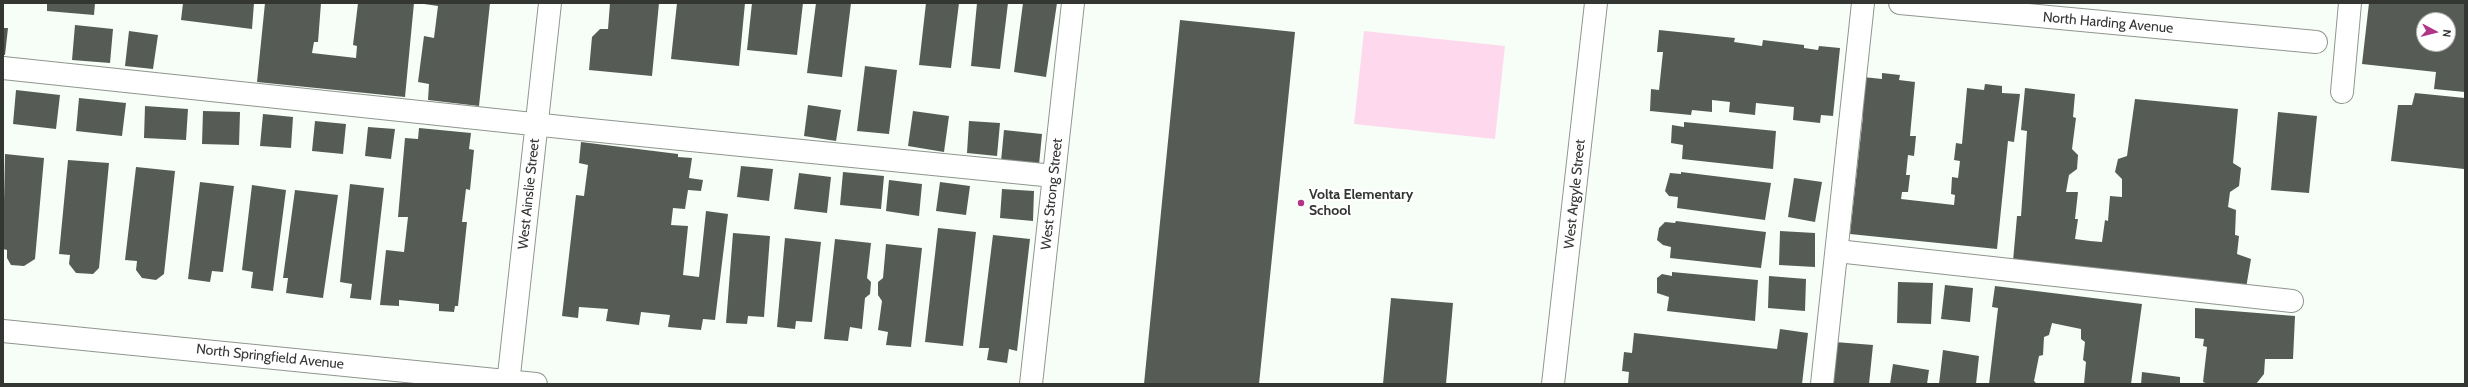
<!DOCTYPE html>
<html>
<head>
<meta charset="utf-8">
<style>
	body { margin:0 }
	#map { position:relative; width:2468px; height:387px; overflow:hidden; background:#f7fef7; font-family:Cabin,sans-serif }
	canvas { display:block }
	.frame { position:absolute; inset:0; border:4px solid #333633; pointer-events:none }
	.north { position:absolute; left:2416px; top:12px; width:40px; height:40px; box-sizing:border-box; background:#fff; border:1px solid #adafad; border-radius:50%; rotate:97deg; font-size:11px; font-weight:700; line-height:16px; text-align:center; color:#333633 }
	.north::after { content:''; display:block; margin:auto; width:14px; height:18px; background:#b03587; clip-path:polygon(50% 0,100% 100%,50% 72%,0 100%) }
</style>
</head>
<body>
<div id="map">
<canvas width="2468" height="387"></canvas>
<div class="frame"></div>
<div class="north">N</div>
</div>
<script>
const c = document.querySelector('canvas').getContext('2d');
c.lineJoin = 'round';
function fillPath(path, color) { c.fillStyle = color; c.fill(path, 'evenodd'); }
function strokePath(path, color, width, dash) { c.strokeStyle = color; c.lineWidth = width; c.lineCap = dash ? 'butt' : 'round'; c.setLineDash(dash || []); c.stroke(path); }
function label(font, color, halo, rows, align = 'center') {
  c.font = font + ' Cabin,sans-serif'; c.lineWidth = 4; c.setLineDash([]); c.textBaseline = 'middle'; c.strokeStyle = halo; c.fillStyle = color; for (const [text, x, y, turn = 0] of rows) {
    c.save(); c.translate(x, y); c.rotate((+turn || 0) * Math.PI / 180); c.textAlign = isNaN(turn) ? turn : align; if (halo) c.strokeText(text, 0, 0); c.fillText(text, 0, 0); c.restore();
  }
}
const green = new Path2D(`
	M 1364,31 L 1505,46 L 1495,139 L 1354,124 Z`);
const building = new Path2D(`
	M 47,3 L 95,3 L 94,15 L 47,11 Z
	M 183,3 L 254,3 L 252,29 L 181,20 Z
	M 265,3 L 321,3 L 318,42 L 314,42 L 312,53 L 356,58 L 357,46 L 353,45 L 358,3 L 414,3 L 405,97 L 257,82 Z
	M 417,3 L 490,3 L 479,106 L 428,100 L 429,84 L 418,82 L 424,36 L 434,38 L 438,6 Z
	M 610,3 L 659,3 L 652,76 L 589,70 L 592,37 L 600,29 L 608,29 Z
	M 677,3 L 745,3 L 739,66 L 671,59 Z
	M 752,3 L 803,3 L 797,55 L 747,50 Z
	M 816,3 L 851,3 L 842,77 L 807,73 Z
	M 926,3 L 959,3 L 951,68 L 919,65 Z
	M 977,3 L 1008,3 L 1000,69 L 971,66 Z
	M 1023,3 L 1057,3 L 1046,77 L 1014,72 Z
	M 2369,3 L 2465,3 L 2465,92 L 2434,89 L 2436,72 L 2362,64 ZM 2424,20 L 2448,20 L 2448,44 L 2424,44 Z
	M 1180,20 L 1295,32 L 1259,384 L 1144,384 Z
	M 75,25 L 113,29 L 110,63 L 72,60 Z
	M 3,28 L 8,28 L 5,55 L 3,55 Z
	M 1659,30 L 1735,38 L 1734,42 L 1762,46 L 1763,40 L 1804,45 L 1804,48 L 1818,50 L 1819,46 L 1840,48 L 1833,116 L 1821,115 L 1820,123 L 1793,120 L 1794,107 L 1756,103 L 1755,115 L 1729,112 L 1730,102 L 1712,100 L 1712,112 L 1692,110 L 1691,115 L 1650,111 L 1651,89 L 1659,90 L 1663,52 L 1657,52 Z
	M 129,31 L 158,35 L 153,69 L 125,66 Z
	M 865,66 L 897,70 L 889,134 L 857,131 Z
	M 1882,73 L 1900,75 L 1899,80 L 1915,82 L 1910,136 L 1916,136 L 1914,156 L 1908,155 L 1906,175 L 1910,175 L 1908,192 L 1902,192 L 1901,199 L 1954,205 L 1955,195 L 1951,194 L 1952,177 L 1958,178 L 1960,161 L 1954,160 L 1956,143 L 1962,144 L 1967,88 L 1984,90 L 1985,84 L 2002,86 L 2002,93 L 2020,94 L 2014,142 L 2008,141 L 1997,249 L 1850,234 L 1863,116 L 1859,116 L 1863,77 L 1882,79 Z
	M 2025,88 L 2075,94 L 2073,117 L 2076,118 L 2072,149 L 2078,155 L 2077,169 L 2069,175 L 2066,192 L 2078,192 L 2075,219 L 2078,219 L 2075,239 L 2090,241 L 2102,242 L 2105,220 L 2108,221 L 2110,196 L 2122,197 L 2122,179 L 2115,172 L 2118,159 L 2127,156 L 2135,99 L 2238,109 L 2233,163 L 2241,168 L 2239,186 L 2230,192 L 2228,207 L 2236,210 L 2235,235 L 2239,236 L 2237,254 L 2251,259 L 2246,288 L 2013,261 L 2017,216 L 2021,216 L 2027,131 L 2021,130 Z
	M 16,90 L 60,95 L 56,129 L 13,124 Z
	M 2415,93 L 2465,98 L 2464,169 L 2391,161 L 2398,105 L 2412,105 Z
	M 79,98 L 126,103 L 122,136 L 76,131 Z
	M 808,105 L 841,110 L 836,141 L 804,136 Z
	M 145,106 L 188,109 L 186,140 L 144,138 Z
	M 203,111 L 240,112 L 239,145 L 202,144 Z
	M 913,111 L 949,116 L 944,152 L 908,146 Z
	M 2278,112 L 2317,116 L 2309,193 L 2271,190 Z
	M 263,114 L 293,117 L 291,148 L 260,146 Z
	M 315,121 L 346,124 L 343,154 L 312,151 Z
	M 969,121 L 1000,123 L 997,156 L 967,153 Z
	M 1684,122 L 1776,131 L 1773,169 L 1682,159 L 1683,145 L 1671,143 L 1672,125 L 1684,127 Z
	M 368,127 L 395,129 L 391,159 L 365,156 Z
	M 419,128 L 471,133 L 469,149 L 474,150 L 470,190 L 466,189 L 462,222 L 467,222 L 458,306 L 455,306 L 454,312 L 439,311 L 439,304 L 399,300 L 399,306 L 380,305 L 386,250 L 404,252 L 408,217 L 398,217 L 405,138 L 418,139 Z
	M 1004,130 L 1042,134 L 1039,165 L 1001,161 Z
	M 581,142 L 678,154 L 678,157 L 692,158 L 689,178 L 703,180 L 701,191 L 688,190 L 685,209 L 673,208 L 671,225 L 688,226 L 683,275 L 699,277 L 706,211 L 728,214 L 715,320 L 703,319 L 701,330 L 668,327 L 670,315 L 641,312 L 639,325 L 606,321 L 608,309 L 579,307 L 578,318 L 562,316 L 576,195 L 584,196 L 588,165 L 579,163 Z
	M 5,154 L 44,158 L 35,259 L 24,266 L 11,265 L 7,258 L 7,250 L 3,249 Z
	M 68,160 L 109,163 L 99,268 L 93,274 L 76,273 L 69,264 L 70,255 L 59,254 Z
	M 741,166 L 773,169 L 769,201 L 737,197 Z
	M 136,167 L 175,171 L 164,274 L 156,280 L 142,278 L 136,270 L 137,261 L 125,260 Z
	M 843,172 L 884,176 L 881,209 L 840,205 Z
	M 1681,172 L 1771,183 L 1765,220 L 1677,208 L 1678,197 L 1669,196 L 1665,191 L 1670,173 L 1681,174 Z
	M 799,173 L 831,177 L 827,213 L 794,209 Z
	M 1794,178 L 1822,182 L 1815,222 L 1788,217 Z
	M 889,180 L 922,184 L 919,216 L 886,211 Z
	M 200,182 L 234,186 L 223,272 L 212,271 L 210,282 L 188,279 Z
	M 940,182 L 970,186 L 966,215 L 936,211 Z
	M 350,184 L 384,188 L 371,300 L 350,298 L 352,284 L 340,282 Z
	M 252,185 L 286,190 L 273,291 L 251,288 L 253,272 L 242,270 Z
	M 1002,189 L 1034,191 L 1033,221 L 1000,218 Z
	M 295,190 L 338,195 L 323,298 L 286,293 L 288,278 L 283,278 Z
	M 1676,221 L 1766,232 L 1761,268 L 1670,258 L 1671,247 L 1663,245 L 1657,240 L 1659,228 L 1665,222 L 1675,223 Z
	M 938,228 L 976,232 L 963,346 L 925,342 Z
	M 1780,231 L 1815,233 L 1815,267 L 1779,265 Z
	M 733,233 L 770,236 L 764,317 L 748,316 L 747,324 L 726,323 Z
	M 993,235 L 1030,239 L 1017,351 L 1009,349 L 1007,363 L 987,360 L 989,348 L 979,348 Z
	M 785,238 L 821,242 L 812,322 L 796,321 L 795,329 L 777,327 Z
	M 835,239 L 871,243 L 867,278 L 871,282 L 870,294 L 865,298 L 862,329 L 850,327 L 848,341 L 824,339 Z
	M 886,244 L 922,248 L 911,347 L 886,345 L 888,332 L 878,330 L 882,301 L 878,295 L 878,282 L 883,278 Z
	M 1672,272 L 1758,280 L 1755,321 L 1667,311 L 1669,297 L 1657,293 L 1657,278 L 1662,274 L 1672,276 Z
	M 1769,276 L 1806,279 L 1805,311 L 1768,308 Z
	M 1898,282 L 1933,283 L 1931,324 L 1897,323 Z
	M 1945,285 L 1973,288 L 1970,322 L 1941,319 Z
	M 1995,286 L 2142,304 L 2131,384 L 2084,384 L 2086,362 L 2083,360 L 2085,342 L 2081,339 L 2081,329 L 2052,323 L 2049,335 L 2044,337 L 2043,355 L 2039,356 L 2034,381 L 2037,384 L 1989,384 L 1998,308 L 1992,307 Z
	M 1391,298 L 1453,303 L 1446,384 L 1383,384 Z
	M 2195,308 L 2295,316 L 2293,359 L 2265,359 L 2264,374 L 2256,384 L 2208,384 L 2203,382 L 2207,347 L 2203,346 L 2204,339 L 2195,338 Z
	M 1780,329 L 1808,333 L 1802,384 L 1628,384 L 1629,372 L 1622,371 L 1624,352 L 1632,353 L 1634,333 L 1777,349 Z
	M 1835,342 L 1873,345 L 1869,384 L 1831,384 Z
	M 1943,350 L 1979,356 L 1976,384 L 1939,384 Z
	M 1893,364 L 1929,370 L 1927,384 L 1890,384 Z
	M 2142,372 L 2180,377 L 2180,384 L 2141,384 Z`);
const minor = new Path2D(`
	M 1900,3 L 2316,42
	M 3,68 L 580,129 L 1054,176
	M 2342,92 L 2350,3
	M 1837,251 L 2292,301
	M 3,331 L 536,384
	M 508,384 L 550,3
	M 1031,384 L 1073,3
	M 1553,384 L 1596,3
	M 1822,384 L 1863,3`);
const markers = [
	[1301,203,4,"#b03587"]
];
const streetNames = [
	["North Harding Avenue",2108,23,5],
	["West Ainslie Street",529,194,-84],
	["West Strong Street",1052,194,-84],
	["West Argyle Street",1575,194,-84],
	["North Springfield Avenue",270,357,6]
];
const poiNames = [
	["Volta Elementary",1309,195],
	["School",1309,211]
];
fillPath(green, '#fed9ee');
fillPath(building, '#565b56');
strokePath(minor, '#8f958f', 24);
strokePath(minor, '#fff', 22);
for (const [x, y, r, color] of markers) { const dot = new Path2D(); dot.arc(x, y, r, 0, 2 * Math.PI); c.fillStyle = color; c.fill(dot); strokePath(dot, '#fff', 1.5); }
label('14px', '#333633', '#fff', streetNames);
label('bold 14px', '#333633', '#fff', poiNames, 'left');
</script>
</body>
</html>
